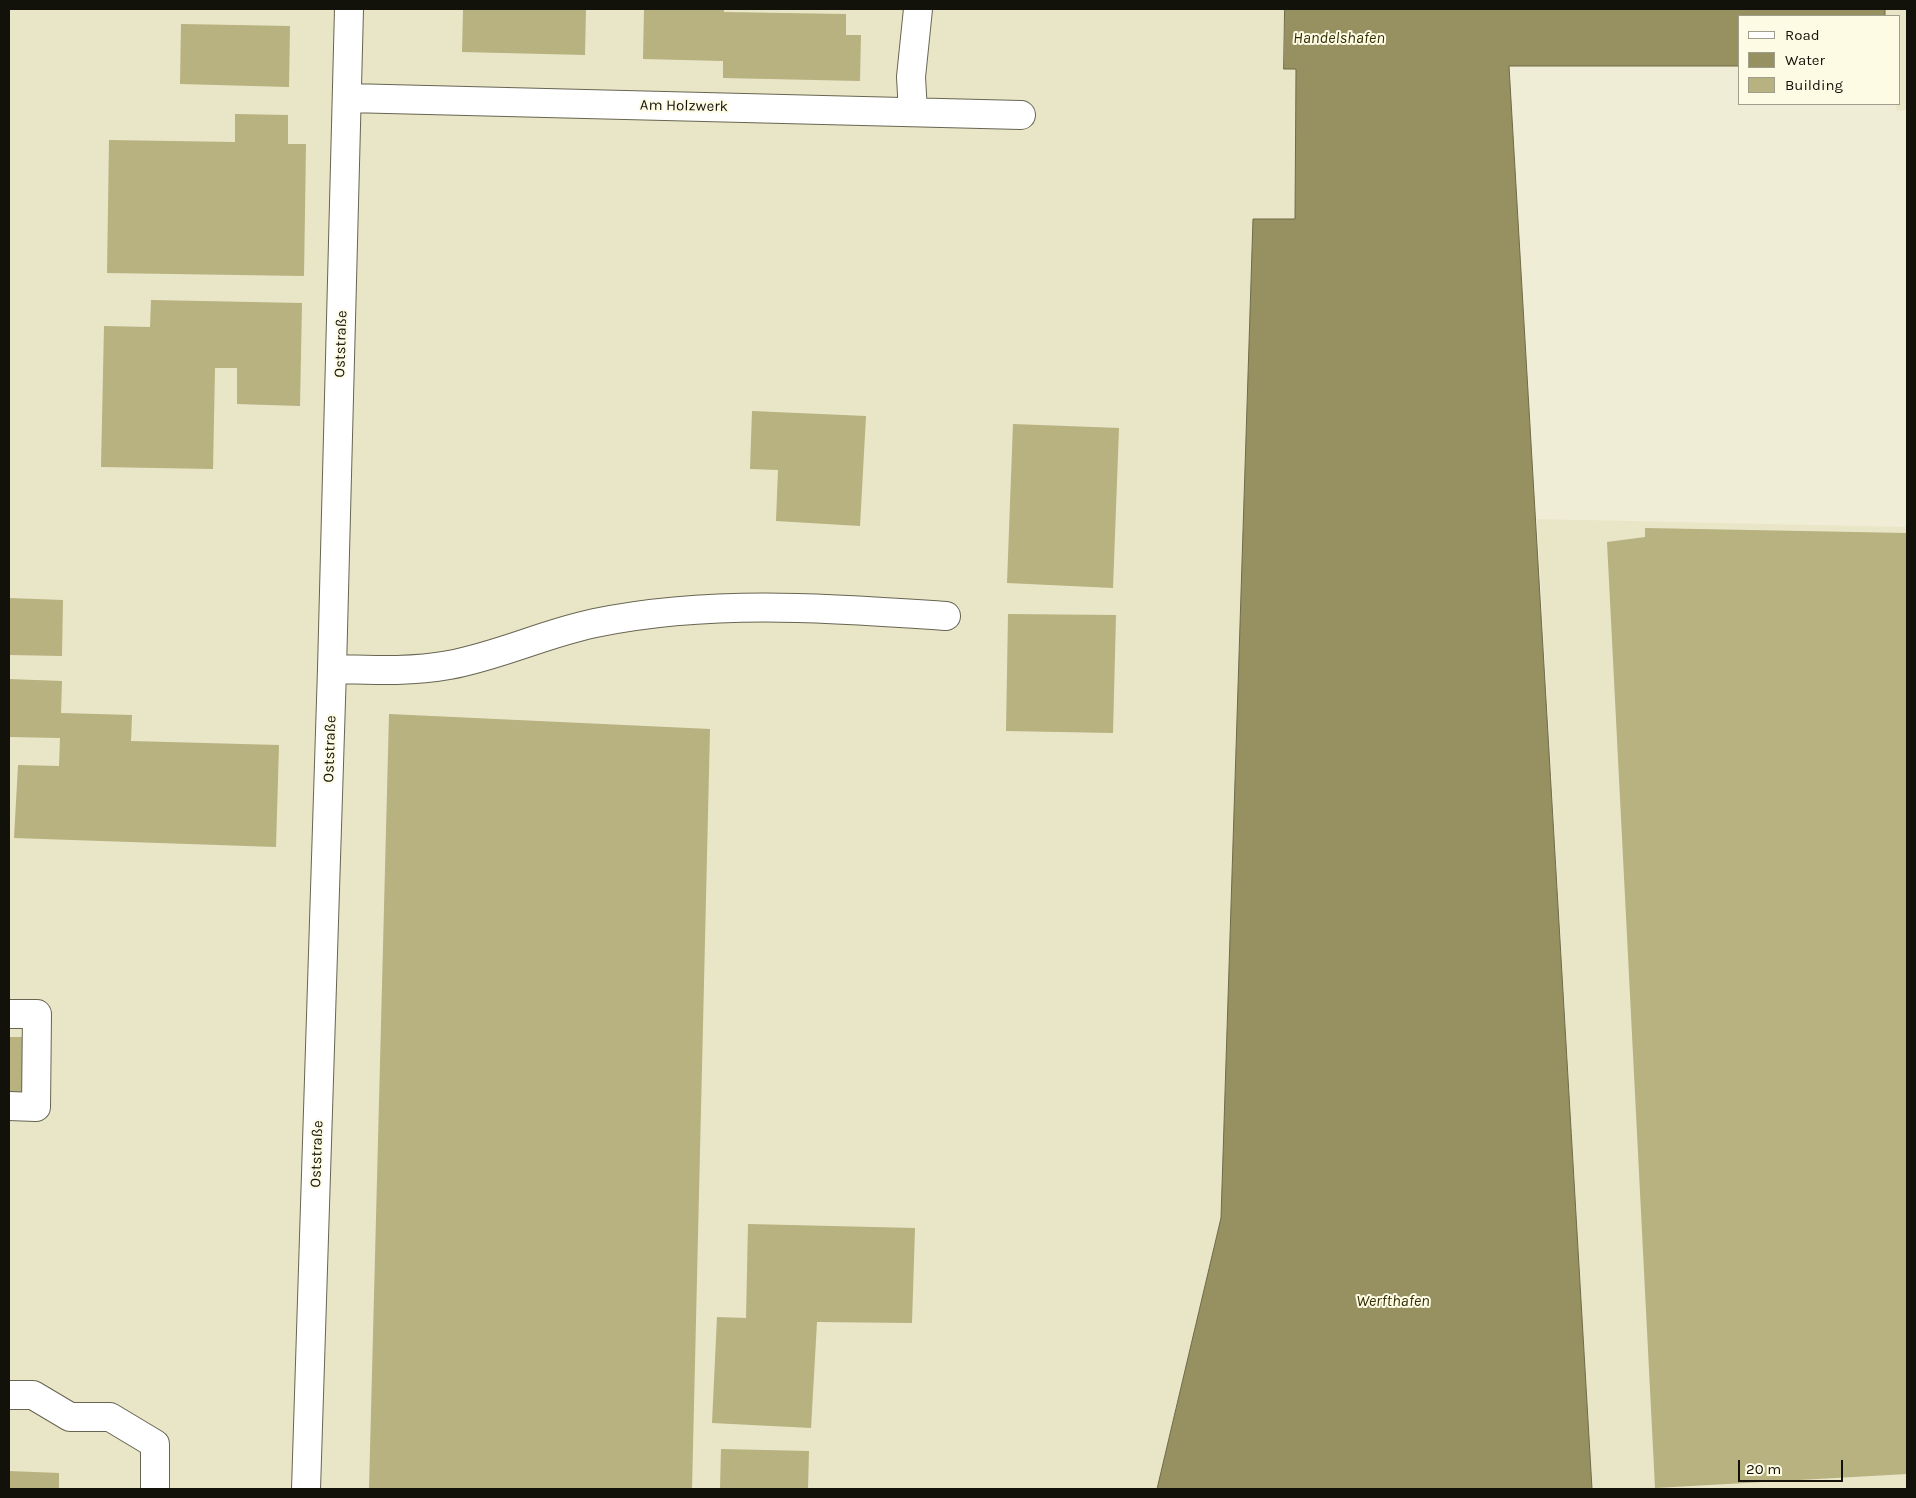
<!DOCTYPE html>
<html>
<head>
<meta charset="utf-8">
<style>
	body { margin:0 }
	#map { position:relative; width:1916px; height:1498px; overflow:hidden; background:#f0edd7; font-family:Karla,sans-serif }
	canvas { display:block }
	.frame { position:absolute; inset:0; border:10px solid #13120a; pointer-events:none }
	.legend { position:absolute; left:1738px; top:15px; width:162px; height:90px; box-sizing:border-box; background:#fdfbe4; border:1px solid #9f9e8d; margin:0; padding:6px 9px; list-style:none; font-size:15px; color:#13120a }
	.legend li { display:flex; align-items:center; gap:10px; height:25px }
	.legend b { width:25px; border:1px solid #9f9e8d }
	.scale { position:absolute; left:1738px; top:1460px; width:105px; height:22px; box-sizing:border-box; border:2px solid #13120a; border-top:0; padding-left:6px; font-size:15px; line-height:18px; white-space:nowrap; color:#13120a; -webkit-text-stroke:4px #fdfbe4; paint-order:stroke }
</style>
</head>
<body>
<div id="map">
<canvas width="1916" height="1498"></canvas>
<div class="frame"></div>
<ul class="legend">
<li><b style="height:6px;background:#fff"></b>Road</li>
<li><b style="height:14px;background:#979061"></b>Water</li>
<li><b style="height:14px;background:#b8b180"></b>Building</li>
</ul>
<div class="scale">20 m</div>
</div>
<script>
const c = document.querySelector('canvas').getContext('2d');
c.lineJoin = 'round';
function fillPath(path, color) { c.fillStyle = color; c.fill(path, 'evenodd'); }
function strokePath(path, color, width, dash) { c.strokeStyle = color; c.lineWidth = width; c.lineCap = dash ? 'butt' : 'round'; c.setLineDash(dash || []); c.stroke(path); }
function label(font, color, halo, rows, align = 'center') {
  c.font = font + ' Karla,sans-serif'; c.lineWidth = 4; c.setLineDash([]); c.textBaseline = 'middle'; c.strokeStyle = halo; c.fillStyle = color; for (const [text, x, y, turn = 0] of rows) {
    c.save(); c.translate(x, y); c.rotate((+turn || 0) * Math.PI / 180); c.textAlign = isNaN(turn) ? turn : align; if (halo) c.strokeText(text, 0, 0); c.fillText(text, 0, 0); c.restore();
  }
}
const built = new Path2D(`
	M 9,9 L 1285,9 L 1285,68 L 1296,69 L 1295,219 L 1253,220 L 1221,1218 L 1157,1489 L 9,1489 Z
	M 1885,9 L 1907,9 L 1907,110 L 1897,111 L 1895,104 L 1900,104 L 1900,16 L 1885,16 Z
	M 1537,519 L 1907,527 L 1907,1489 L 1592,1489 Z`);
const water = new Path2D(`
	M 1285,9 L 1885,9 L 1885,16 L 1740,16 L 1740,66 L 1509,66 L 1592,1489 L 1157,1489 L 1221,1218 L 1253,219 L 1295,219 L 1296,69 L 1284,69 Z`);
const building = new Path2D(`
	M 463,9 L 586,9 L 585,55 L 462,52 Z
	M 644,9 L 724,9 L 724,12 L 846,14 L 846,35 L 861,35 L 860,81 L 723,78 L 723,61 L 643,59 Z
	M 181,24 L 290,26 L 289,87 L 180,84 Z
	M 235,114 L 288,115 L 288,144 L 306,144 L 304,276 L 107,273 L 109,140 L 235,142 Z
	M 151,300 L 302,303 L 300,406 L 237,404 L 237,368 L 215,368 L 213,469 L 101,467 L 104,326 L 150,327 Z
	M 752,411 L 866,416 L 860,526 L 776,521 L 778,470 L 750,469 Z
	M 1013,424 L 1119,428 L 1113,588 L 1007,583 Z
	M 1645,528 L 1907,533 L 1907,1474 L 1655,1488 L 1607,542 L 1645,537 Z
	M 9,598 L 63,600 L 62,656 L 9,655 Z
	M 1008,614 L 1116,615 L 1113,733 L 1006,731 Z
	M 9,679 L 62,681 L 61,713 L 132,715 L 131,741 L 279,745 L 276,847 L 14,838 L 18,765 L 59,766 L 60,738 L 9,737 Z
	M 389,714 L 710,729 L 692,1489 L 369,1489 Z
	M 9,1037 L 26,1037 L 24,1094 L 9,1093 Z
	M 748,1224 L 915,1228 L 912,1323 L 817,1322 L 811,1428 L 712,1423 L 717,1317 L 746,1318 Z
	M 721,1449 L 809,1451 L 808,1489 L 720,1489 Z
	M 9,1471 L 59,1473 L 59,1489 L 9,1489 Z`);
const minor = new Path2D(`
	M 348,98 L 1021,115
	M 913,112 L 911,77 L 918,9
	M 332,669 C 371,670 411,672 449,665 C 499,656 546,633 595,623 C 711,599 829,608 946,616
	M 9,1014 L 37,1014 L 36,1107 L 9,1106
	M 9,1395 L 33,1395 L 70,1417 L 110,1417 L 155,1444 L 155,1489
	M 306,1489 L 332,669 L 349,9`);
const streetNames = [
	["Am Holzwerk",684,106,1],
	["Oststraße",341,344,-88],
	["Oststraße",330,749,-88],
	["Oststraße",317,1154,-88]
];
const waterNames = [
	["Handelshafen",1339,38],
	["Werfthafen",1393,1301]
];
fillPath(built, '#e9e5c7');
fillPath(water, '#979061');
strokePath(water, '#6f6a47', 1);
fillPath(building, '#b8b180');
strokePath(minor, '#676552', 30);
strokePath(minor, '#fff', 28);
label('15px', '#13120a', '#fdfbe4', streetNames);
label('italic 16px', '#332d04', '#fdfbe4', waterNames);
</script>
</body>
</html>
